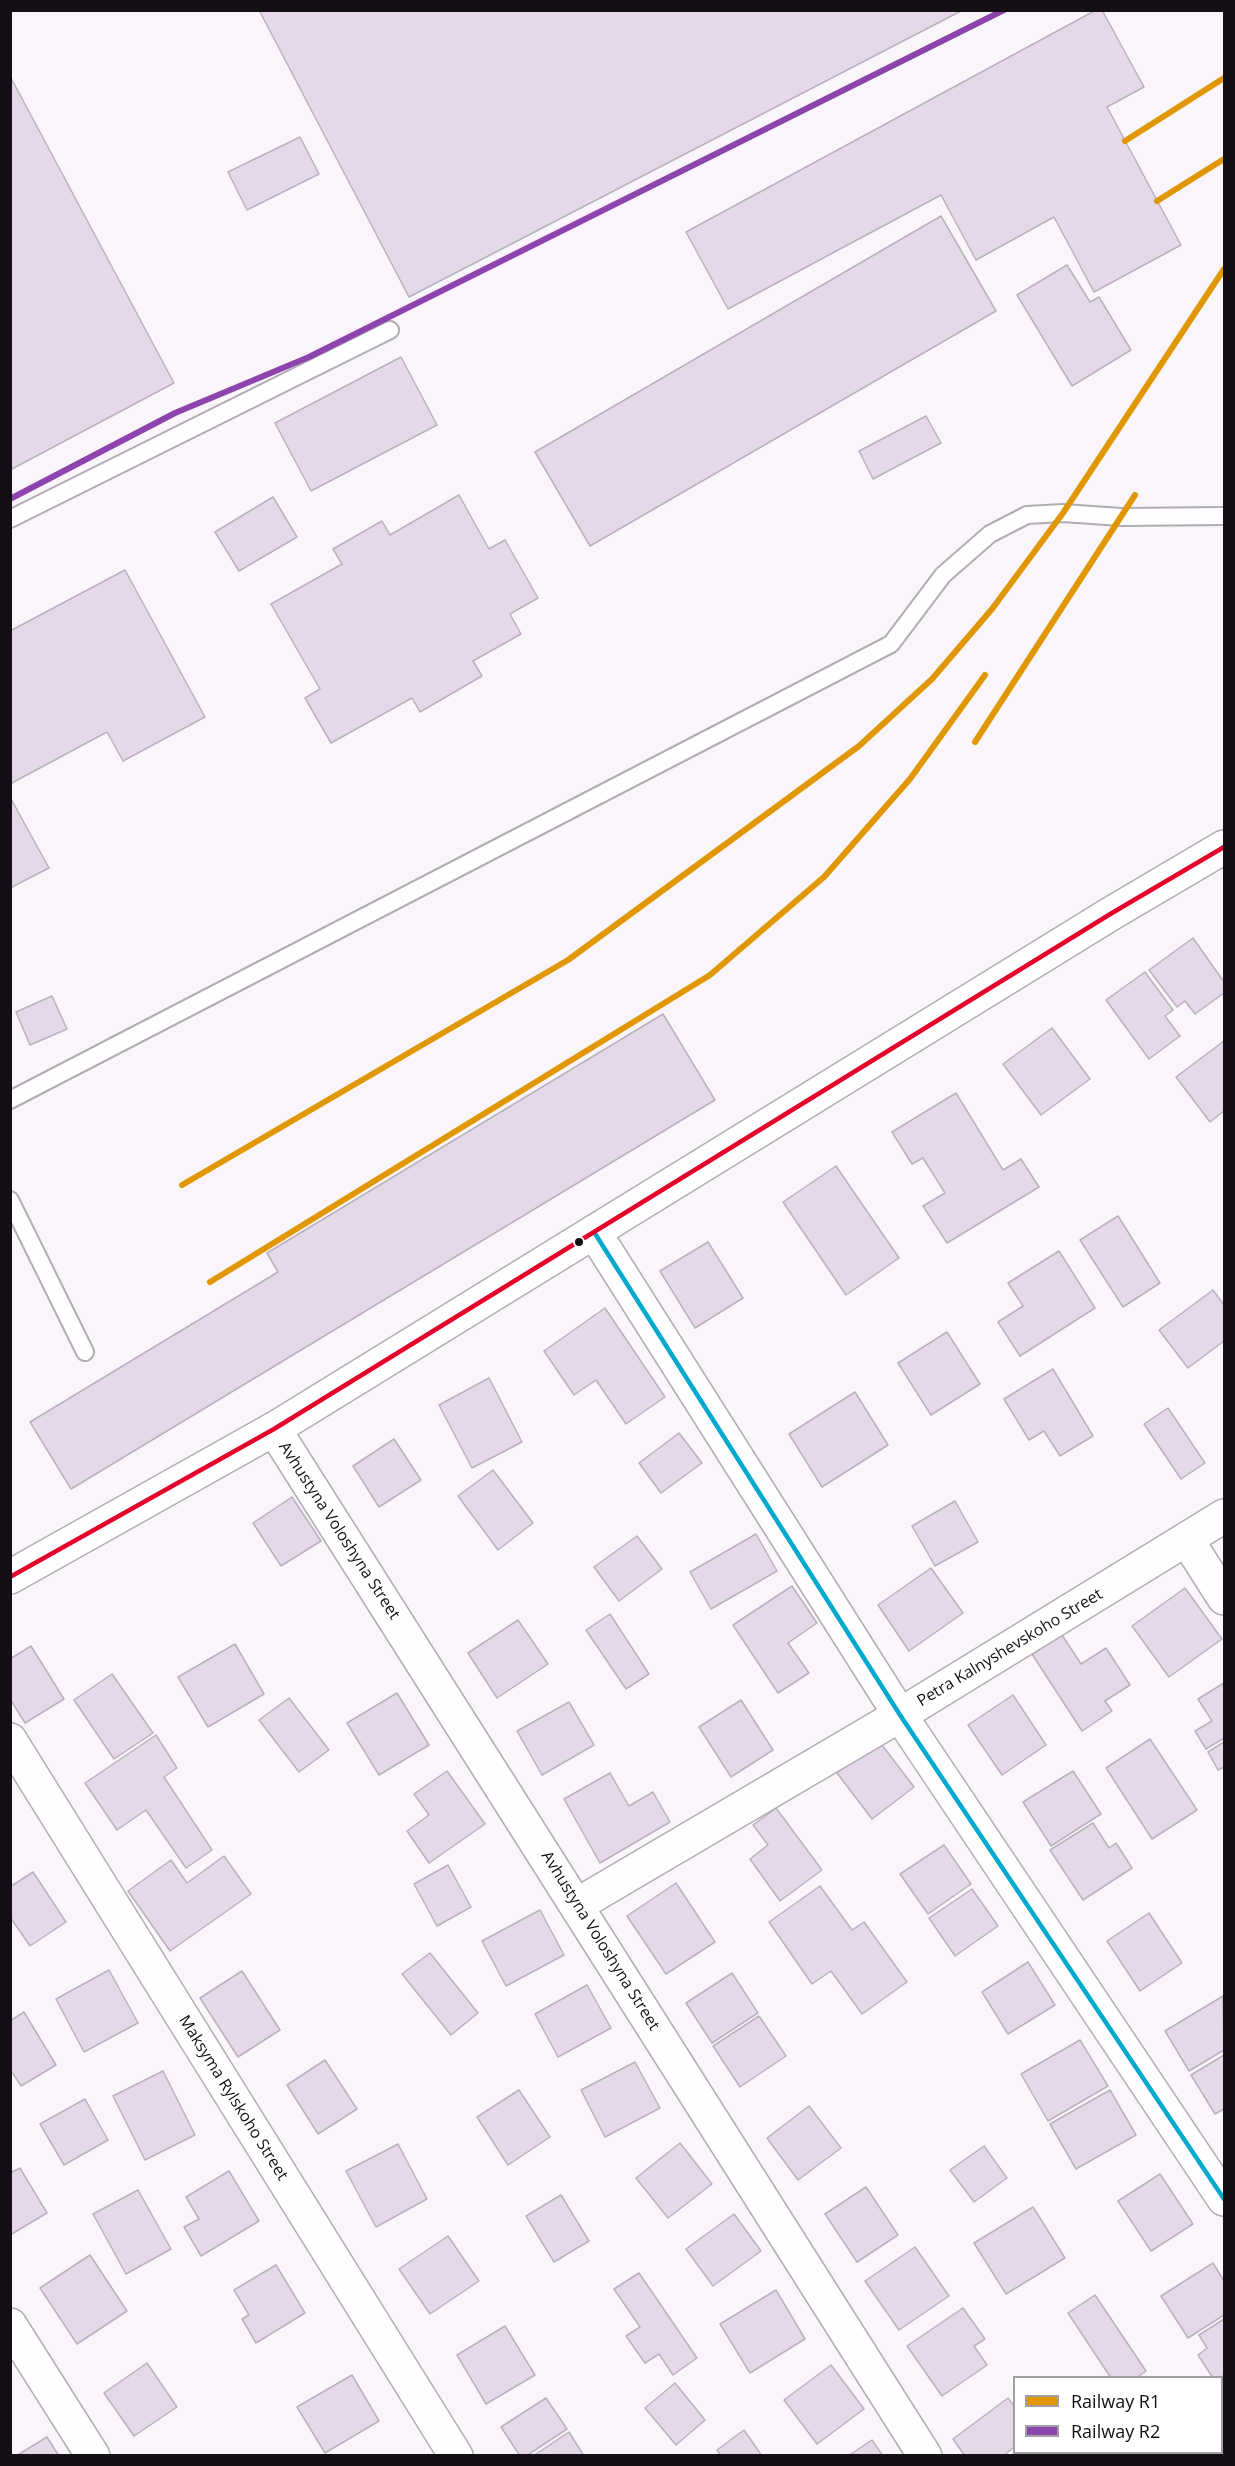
<!DOCTYPE html>
<html>
<head>
<meta charset="utf-8">
<style>
	body { margin:0 }
	#map { position:relative; width:1235px; height:2466px; overflow:hidden; background:#f9f5fb; font-family:"Open Sans",sans-serif }
	canvas { display:block }
	.frame { position:absolute; inset:0; border:12px solid #140f16; pointer-events:none }
	.legend { position:absolute; left:1013px; top:2376px; width:210px; height:78px; box-sizing:border-box; background:#fff; border:2px solid #a19fa2; margin:0; padding:8px 10px; list-style:none; font-size:18px; color:#140f16 }
	.legend li { display:flex; align-items:center; gap:12px; height:30px }
	.legend b { width:30px; border:2px solid #a19fa2 }
</style>
</head>
<body>
<div id="map">
<canvas width="1235" height="2466"></canvas>
<div class="frame"></div>
<ul class="legend">
<li><b style="height:8px;background:#e09702"></b>Railway R1</li>
<li><b style="height:8px;background:#8e44ad"></b>Railway R2</li>
</ul>
</div>
<script>
const c = document.querySelector('canvas').getContext('2d');
c.lineJoin = 'round';
function fillPath(path, color) { c.fillStyle = color; c.fill(path, 'evenodd'); }
function strokePath(path, color, width, dash) { c.strokeStyle = color; c.lineWidth = width; c.lineCap = dash ? 'butt' : 'round'; c.setLineDash(dash || []); c.stroke(path); }
function label(font, color, halo, rows, align = 'center') {
  c.font = font + ' "Open Sans",sans-serif'; c.lineWidth = 4.5; c.setLineDash([]); c.textBaseline = 'middle'; c.strokeStyle = halo; c.fillStyle = color; for (const [text, x, y, turn = 0] of rows) {
    c.save(); c.translate(x, y); c.rotate((+turn || 0) * Math.PI / 180); c.textAlign = isNaN(turn) ? turn : align; if (halo) c.strokeText(text, 0, 0); c.fillText(text, 0, 0); c.restore();
  }
}
const building = new Path2D(`
	M 259,10 L 963,10 L 409,297 Z
	M 1096,10 L 1102,10 L 1144,87 L 1107,107 L 1181,245 L 1094,292 L 1054,217 L 976,260 L 941,195 L 728,309 L 686,232 Z
	M 10,76 L 174,383 L 10,470 Z
	M 300,137 L 319,174 L 247,210 L 228,172 Z
	M 941,216 L 996,311 L 590,546 L 535,452 Z
	M 1067,265 L 1090,302 L 1099,297 L 1131,350 L 1072,386 L 1017,295 Z
	M 401,357 L 437,425 L 311,491 L 275,423 Z
	M 926,416 L 941,443 L 873,479 L 859,451 Z
	M 459,495 L 489,549 L 505,540 L 538,598 L 510,614 L 521,634 L 473,661 L 482,676 L 420,712 L 412,698 L 331,743 L 305,698 L 320,689 L 271,604 L 342,564 L 333,549 L 382,521 L 390,535 Z
	M 273,497 L 297,537 L 239,571 L 215,532 Z
	M 125,570 L 205,717 L 123,761 L 107,732 L 10,784 L 10,631 Z
	M 10,797 L 49,868 L 10,888 Z
	M 1193,938 L 1224,982 L 1224,993 L 1195,1014 L 1185,1001 L 1177,1007 L 1149,970 Z
	M 1145,972 L 1173,1010 L 1165,1016 L 1180,1036 L 1149,1059 L 1106,1000 Z
	M 52,996 L 67,1029 L 30,1045 L 16,1012 Z
	M 663,1014 L 715,1100 L 71,1489 L 30,1422 L 278,1272 L 267,1253 Z
	M 1052,1028 L 1090,1079 L 1041,1115 L 1003,1064 Z
	M 1224,1041 L 1224,1111 L 1210,1122 L 1176,1077 Z
	M 956,1093 L 1003,1170 L 1021,1159 L 1039,1187 L 947,1243 L 923,1206 L 945,1193 L 923,1158 L 912,1164 L 892,1132 Z
	M 836,1166 L 899,1258 L 846,1295 L 783,1202 Z
	M 1118,1216 L 1160,1283 L 1123,1307 L 1080,1240 Z
	M 708,1242 L 743,1298 L 695,1328 L 660,1271 Z
	M 1059,1251 L 1095,1308 L 1020,1356 L 998,1322 L 1023,1306 L 1008,1283 Z
	M 1213,1290 L 1224,1305 L 1224,1341 L 1188,1368 L 1159,1330 Z
	M 605,1308 L 665,1397 L 626,1424 L 596,1380 L 574,1395 L 544,1351 Z
	M 947,1332 L 980,1384 L 931,1415 L 898,1363 Z
	M 1053,1369 L 1093,1436 L 1060,1456 L 1044,1431 L 1029,1440 L 1004,1399 Z
	M 489,1378 L 522,1442 L 472,1468 L 439,1405 Z
	M 855,1392 L 888,1445 L 822,1487 L 789,1434 Z
	M 1168,1408 L 1205,1463 L 1181,1479 L 1144,1424 Z
	M 679,1433 L 702,1463 L 661,1493 L 639,1463 Z
	M 394,1439 L 421,1480 L 379,1507 L 353,1466 Z
	M 493,1470 L 533,1523 L 498,1550 L 458,1496 Z
	M 292,1497 L 321,1541 L 281,1566 L 253,1523 Z
	M 955,1501 L 978,1542 L 935,1566 L 912,1526 Z
	M 756,1534 L 777,1571 L 711,1609 L 690,1572 Z
	M 637,1536 L 662,1569 L 619,1601 L 594,1567 Z
	M 931,1568 L 963,1613 L 909,1651 L 878,1605 Z
	M 792,1586 L 817,1623 L 788,1643 L 809,1673 L 778,1693 L 733,1625 Z
	M 1185,1588 L 1222,1639 L 1169,1677 L 1132,1626 Z
	M 610,1614 L 649,1674 L 626,1689 L 586,1630 Z
	M 518,1620 L 548,1664 L 497,1698 L 468,1653 Z
	M 1062,1635 L 1081,1664 L 1106,1648 L 1130,1685 L 1105,1701 L 1112,1711 L 1082,1731 L 1032,1654 Z
	M 235,1644 L 264,1694 L 208,1727 L 178,1677 Z
	M 31,1646 L 64,1699 L 25,1723 L 10,1699 L 10,1659 Z
	M 112,1674 L 153,1733 L 114,1759 L 74,1700 Z
	M 1224,1683 L 1224,1738 L 1206,1749 L 1195,1731 L 1212,1721 L 1198,1699 Z
	M 397,1693 L 429,1745 L 379,1775 L 347,1723 Z
	M 1013,1695 L 1046,1745 L 1002,1775 L 968,1725 Z
	M 289,1698 L 329,1750 L 299,1772 L 259,1720 Z
	M 741,1700 L 773,1750 L 731,1777 L 699,1727 Z
	M 569,1702 L 594,1745 L 542,1775 L 517,1731 Z
	M 156,1735 L 177,1768 L 164,1777 L 212,1850 L 186,1868 L 146,1810 L 117,1830 L 85,1783 Z
	M 1150,1739 L 1197,1810 L 1152,1839 L 1106,1768 Z
	M 879,1741 L 914,1787 L 872,1819 L 837,1773 Z
	M 1224,1742 L 1224,1767 L 1218,1770 L 1208,1752 Z
	M 447,1771 L 485,1824 L 429,1863 L 407,1831 L 429,1815 L 414,1794 Z
	M 1073,1771 L 1101,1814 L 1051,1846 L 1023,1802 Z
	M 610,1773 L 629,1806 L 653,1792 L 670,1822 L 600,1863 L 564,1799 Z
	M 776,1808 L 822,1870 L 780,1901 L 750,1859 L 768,1845 L 753,1825 Z
	M 1093,1823 L 1109,1848 L 1116,1843 L 1132,1868 L 1083,1900 L 1050,1850 Z
	M 944,1845 L 971,1884 L 928,1914 L 900,1874 Z
	M 224,1856 L 251,1894 L 170,1951 L 128,1891 L 171,1860 L 187,1883 Z
	M 448,1865 L 471,1907 L 437,1926 L 414,1884 Z
	M 33,1872 L 66,1922 L 30,1946 L 10,1917 L 10,1887 Z
	M 676,1883 L 715,1942 L 666,1974 L 627,1916 Z
	M 820,1886 L 852,1930 L 864,1922 L 907,1982 L 862,2014 L 831,1971 L 812,1984 L 769,1922 Z
	M 972,1889 L 998,1926 L 955,1956 L 929,1918 Z
	M 540,1910 L 564,1955 L 506,1986 L 482,1941 Z
	M 1149,1913 L 1182,1963 L 1140,1991 L 1107,1941 Z
	M 430,1953 L 478,2013 L 451,2035 L 402,1974 Z
	M 1028,1962 L 1055,2005 L 1008,2034 L 982,1992 Z
	M 109,1970 L 138,2023 L 84,2052 L 56,1999 Z
	M 242,1971 L 280,2030 L 238,2057 L 200,1998 Z
	M 732,1973 L 758,2013 L 712,2043 L 686,2003 Z
	M 587,1985 L 611,2028 L 558,2057 L 535,2014 Z
	M 1223,1996 L 1224,2050 L 1189,2071 L 1165,2031 Z
	M 24,2012 L 56,2065 L 21,2086 L 10,2069 L 10,2021 Z
	M 759,2016 L 786,2056 L 740,2087 L 713,2046 Z
	M 1080,2040 L 1108,2086 L 1048,2121 L 1021,2074 Z
	M 1224,2055 L 1224,2109 L 1215,2114 L 1191,2075 Z
	M 325,2060 L 357,2109 L 318,2134 L 287,2085 Z
	M 635,2062 L 660,2108 L 605,2137 L 581,2090 Z
	M 163,2071 L 195,2135 L 145,2160 L 113,2096 Z
	M 519,2090 L 550,2137 L 508,2165 L 477,2117 Z
	M 1110,2090 L 1136,2135 L 1076,2169 L 1050,2124 Z
	M 85,2099 L 108,2140 L 64,2165 L 40,2124 Z
	M 809,2106 L 841,2148 L 798,2180 L 767,2138 Z
	M 680,2143 L 712,2184 L 668,2218 L 636,2178 Z
	M 398,2144 L 427,2199 L 376,2227 L 346,2171 Z
	M 984,2146 L 1007,2178 L 974,2202 L 950,2170 Z
	M 20,2168 L 47,2213 L 10,2235 L 10,2173 Z
	M 229,2171 L 259,2221 L 201,2256 L 184,2227 L 199,2219 L 186,2197 Z
	M 1160,2174 L 1193,2224 L 1151,2251 L 1118,2201 Z
	M 866,2187 L 898,2235 L 857,2262 L 825,2214 Z
	M 138,2190 L 171,2249 L 126,2274 L 93,2214 Z
	M 561,2195 L 589,2241 L 554,2262 L 526,2216 Z
	M 1033,2207 L 1065,2258 L 1006,2294 L 974,2243 Z
	M 734,2214 L 761,2251 L 713,2286 L 686,2249 Z
	M 448,2236 L 479,2281 L 430,2314 L 399,2269 Z
	M 915,2247 L 949,2296 L 899,2330 L 865,2281 Z
	M 90,2255 L 127,2311 L 77,2344 L 40,2288 Z
	M 1213,2263 L 1224,2281 L 1224,2315 L 1188,2338 L 1161,2296 Z
	M 276,2265 L 305,2313 L 256,2343 L 242,2319 L 249,2315 L 234,2290 Z
	M 639,2273 L 697,2358 L 673,2375 L 659,2354 L 645,2363 L 626,2336 L 640,2327 L 614,2289 Z
	M 776,2290 L 805,2339 L 750,2373 L 720,2324 Z
	M 1095,2295 L 1146,2371 L 1136,2378 L 1111,2378 L 1068,2313 Z
	M 963,2308 L 985,2339 L 974,2346 L 987,2365 L 942,2396 L 907,2346 Z
	M 1224,2319 L 1224,2376 L 1213,2378 L 1198,2355 L 1207,2348 L 1199,2335 Z
	M 505,2326 L 535,2375 L 486,2404 L 457,2355 Z
	M 147,2363 L 177,2407 L 134,2436 L 104,2393 Z
	M 831,2365 L 864,2409 L 817,2444 L 784,2400 Z
	M 352,2375 L 379,2421 L 325,2453 L 297,2407 Z
	M 675,2383 L 705,2420 L 676,2445 L 645,2408 Z
	M 546,2398 L 567,2429 L 526,2456 L 520,2456 L 501,2427 Z
	M 1008,2398 L 1014,2406 L 1014,2447 L 1003,2456 L 965,2456 L 953,2439 Z
	M 744,2430 L 762,2456 L 721,2456 L 717,2450 Z
	M 569,2432 L 584,2456 L 533,2456 Z
	M 47,2437 L 59,2456 L 16,2456 Z
	M 872,2440 L 883,2456 L 848,2456 Z`);
const service = new Path2D(`
	M 10,519 L 390,330
	M 10,1100 L 891,644 L 943,575 L 990,534 L 1027,515 L 1063,513 L 1121,517 L 1224,516
	M 10,1200 L 85,1352`);
const minor = new Path2D(`
	M 594,1232 L 900,1715 L 1224,2199
	M 274,1429 L 925,2456
	M 1187,1540 L 1224,1598
	M 10,1740 L 456,2456
	M 577,1905 L 900,1715 L 1224,1516
	M 10,2325 L 93,2456`);
const secondary = new Path2D(`
	M 10,1577 L 274,1429 L 1112,913 L 1224,847`);
const bus1 = new Path2D(`
	M 594,1232 L 900,1715 L 1224,2199`);
const bus2 = new Path2D(`
	M 10,1577 L 274,1429 L 1112,913 L 1224,847`);
const rail1 = new Path2D(`
	M 1125,141 L 1224,78
	M 1157,201 L 1224,159
	M 975,742 L 1135,495
	M 182,1185 L 568,960 L 859,746 L 932,679 L 992,609 L 1063,513 L 1224,269
	M 210,1282 L 710,975 L 824,877 L 910,779 L 985,675`);
const rail2 = new Path2D(`
	M 10,499 L 175,413 L 309,357 L 1004,10`);
const markers = [
	[579,1242,5,"#140f16"]
];
const streetNames = [
	["Avhustyna Voloshyna Street",339,1531,57],
	["Petra Kalnyshevskoho Street",1010,1648,-31],
	["Avhustyna Voloshyna Street",600,1941,58],
	["Maksyma Rylskoho Street",233,2098,58]
];
fillPath(building, '#e5d8e9');
strokePath(building, '#b8b3ba', 1.5);
strokePath(service, '#b2adb4', 20);
strokePath(minor, '#b2adb4', 36);
strokePath(secondary, '#b2adb4', 36);
strokePath(service, '#fefefe', 16);
strokePath(minor, '#fefefe', 33);
strokePath(secondary, '#fefefe', 33);
strokePath(bus1, '#00a9ce', 4.5);
strokePath(bus2, '#e4002b', 4.5);
strokePath(rail1, '#e09702', 6);
strokePath(rail2, '#8e44ad', 6);
for (const [x, y, r, color] of markers) { const dot = new Path2D(); dot.arc(x, y, r, 0, 2 * Math.PI); c.fillStyle = color; c.fill(dot); strokePath(dot, '#fff', 2); }
label('16px', '#140f16', '#fff', streetNames);
</script>
</body>
</html>
